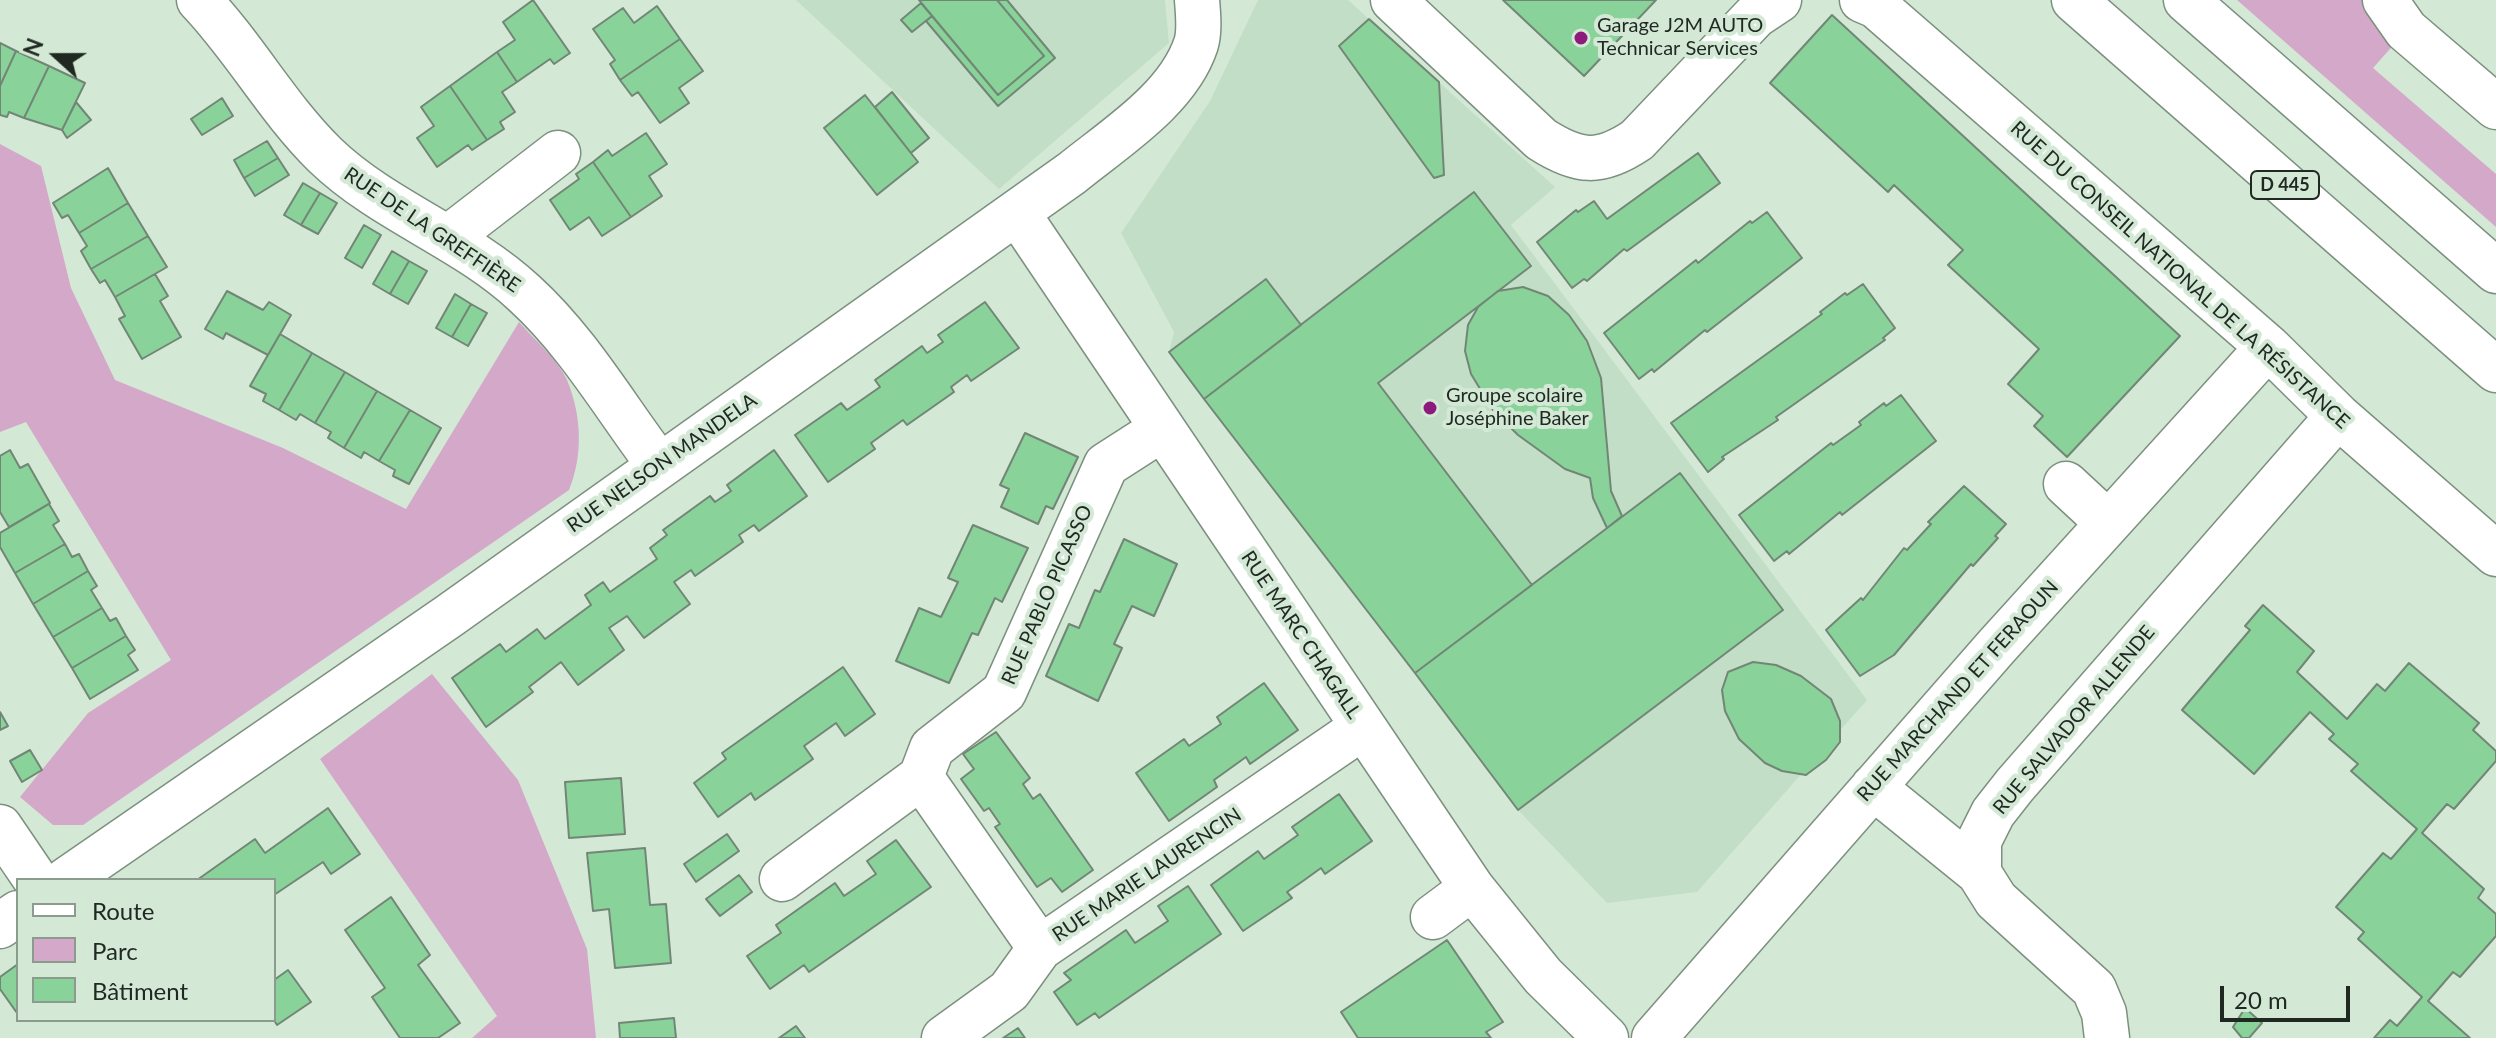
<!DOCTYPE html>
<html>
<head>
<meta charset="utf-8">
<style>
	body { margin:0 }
	#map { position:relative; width:2496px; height:1038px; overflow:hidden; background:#d3e9d6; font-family:Lato,sans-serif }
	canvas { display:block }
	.legend { position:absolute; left:16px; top:878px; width:260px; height:144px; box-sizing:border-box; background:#d3e9d6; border:2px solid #8b9c8e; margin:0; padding:10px 14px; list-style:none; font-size:24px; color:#1f2821 }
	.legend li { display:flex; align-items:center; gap:16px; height:40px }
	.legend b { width:40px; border:2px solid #8b9c8e }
	.north { position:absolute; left:16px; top:16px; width:80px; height:80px; -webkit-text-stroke:6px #d3e9d6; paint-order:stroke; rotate:291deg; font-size:22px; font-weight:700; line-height:32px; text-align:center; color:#1f2821 }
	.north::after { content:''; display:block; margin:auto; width:28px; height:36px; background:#1f2821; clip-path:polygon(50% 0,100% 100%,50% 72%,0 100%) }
	.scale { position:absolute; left:2220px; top:986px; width:130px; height:36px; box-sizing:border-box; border:4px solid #1f2821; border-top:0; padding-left:10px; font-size:24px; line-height:28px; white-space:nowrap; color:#1f2821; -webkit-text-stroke:6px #d3e9d6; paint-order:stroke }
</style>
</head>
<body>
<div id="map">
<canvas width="2496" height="1038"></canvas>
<ul class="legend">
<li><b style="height:10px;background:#fff"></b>Route</li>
<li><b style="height:22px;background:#d3a8c8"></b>Parc</li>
<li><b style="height:22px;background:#89d299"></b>Bâtiment</li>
</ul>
<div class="north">N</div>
<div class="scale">20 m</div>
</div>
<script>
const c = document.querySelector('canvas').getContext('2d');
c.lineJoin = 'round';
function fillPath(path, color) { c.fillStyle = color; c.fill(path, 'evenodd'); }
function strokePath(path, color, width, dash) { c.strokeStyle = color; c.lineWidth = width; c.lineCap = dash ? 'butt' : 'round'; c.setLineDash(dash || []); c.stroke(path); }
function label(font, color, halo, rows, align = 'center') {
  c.font = font + ' Lato,sans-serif'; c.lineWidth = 8; c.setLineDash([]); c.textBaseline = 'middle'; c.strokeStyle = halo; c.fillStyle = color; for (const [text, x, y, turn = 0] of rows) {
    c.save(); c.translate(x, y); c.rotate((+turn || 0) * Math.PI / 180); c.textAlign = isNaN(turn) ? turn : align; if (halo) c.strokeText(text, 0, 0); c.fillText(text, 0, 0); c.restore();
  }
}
const built = new Path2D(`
	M 796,0 L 1165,0 L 1169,43 L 999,189 Z
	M 1258,0 L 1348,0 L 1555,187 L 1511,225 L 1867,700 L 1697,892 L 1607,903 L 1518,810 L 1169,352 L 1174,332 L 1121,233 L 1210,101 Z`);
const green = new Path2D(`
	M 2237,0 L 2368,0 L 2397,41 L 2373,68 L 2496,174 L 2496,227 Z
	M 0,144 L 41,166 L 71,288 L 115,380 L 283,448 L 406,509 L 519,322 C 534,339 558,360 567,380 C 582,416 583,456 569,490 L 83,825 L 53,825 L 20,797 L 88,713 L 171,660 L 26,422 L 0,432 Z
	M 432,674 L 518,780 L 587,949 L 596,1038 L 472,1038 L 497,1016 L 320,759 Z`);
const building = new Path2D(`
	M 533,0 L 570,53 L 554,64 L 550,59 L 517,82 L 497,52 L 515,40 L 503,22 Z
	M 919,0 L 997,0 L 1044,56 L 998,95 Z
	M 997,0 L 1007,0 L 1055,58 L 998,106 L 926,21 L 932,16 L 998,95 L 1044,56 Z
	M 1503,0 L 1656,0 L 1584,76 Z
	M 921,3 L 932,16 L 912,32 L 901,20 Z
	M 657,6 L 680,39 L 620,80 L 610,64 L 615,60 L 593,29 L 623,8 L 634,23 Z
	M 1832,15 L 2180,336 L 2067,457 L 2034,426 L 2043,416 L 2008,384 L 2039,349 L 1948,265 L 1963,250 L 1894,185 L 1888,192 L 1770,83 Z
	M 1369,19 L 1439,82 L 1444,175 L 1434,178 L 1339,46 Z
	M 680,39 L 703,71 L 679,88 L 689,103 L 660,123 L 638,92 L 632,96 L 620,80 Z
	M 0,43 L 16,51 L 0,86 Z
	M 16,51 L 49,66 L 24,118 L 9,112 L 7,117 L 0,115 L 0,86 Z
	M 497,52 L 517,82 L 502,92 L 515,112 L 500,122 L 504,129 L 487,140 L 450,86 Z
	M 49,66 L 85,83 L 62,130 L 24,118 Z
	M 450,86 L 487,140 L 472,150 L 468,145 L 437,167 L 417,138 L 434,126 L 421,107 Z
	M 892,92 L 929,138 L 911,153 L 875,107 Z
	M 865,95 L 918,162 L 877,195 L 824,128 Z
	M 222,98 L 233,116 L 202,135 L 191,119 Z
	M 76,102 L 91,120 L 67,138 L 62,130 Z
	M 646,133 L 667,164 L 649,176 L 662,196 L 631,217 L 593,162 L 608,150 L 612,156 Z
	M 267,141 L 278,158 L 244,178 L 234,160 Z
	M 1698,153 L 1720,183 L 1627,251 L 1624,249 L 1587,281 L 1584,279 L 1572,288 L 1537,242 L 1576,210 L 1578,212 L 1594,201 L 1607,219 Z
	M 278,158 L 289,175 L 255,196 L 244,178 Z
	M 593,162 L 631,217 L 602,236 L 589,217 L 570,230 L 550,200 L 579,179 L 576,174 Z
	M 108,168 L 128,203 L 79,233 L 68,215 L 62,218 L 53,203 Z
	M 303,183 L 320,193 L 301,225 L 284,215 Z
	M 1474,192 L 1531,266 L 1378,383 L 1532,585 L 1415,673 L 1204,399 Z
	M 320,193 L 337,203 L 318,234 L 301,225 Z
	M 128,203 L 148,236 L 91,269 L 81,251 L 87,246 L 79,233 Z
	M 1767,212 L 1802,258 L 1707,332 L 1705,330 L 1654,372 L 1652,369 L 1639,379 L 1604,333 L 1696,260 L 1698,263 L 1750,221 L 1752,223 Z
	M 364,225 L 381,235 L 362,268 L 345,258 Z
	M 148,236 L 167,267 L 115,297 L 105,280 L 100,283 L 91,269 Z
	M 392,251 L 409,261 L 390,294 L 373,284 Z
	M 409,261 L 427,271 L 408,304 L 390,294 Z
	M 155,274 L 168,296 L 160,301 L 181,337 L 142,359 L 119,319 L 125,316 L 115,297 Z
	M 1266,279 L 1301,325 L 1204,399 L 1169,352 Z
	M 1863,284 L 1895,328 L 1883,338 L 1885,340 L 1776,417 L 1778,420 L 1722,457 L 1724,459 L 1708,472 L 1671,423 L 1822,314 L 1820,312 L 1845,293 L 1847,295 Z
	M 1523,287 L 1548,296 L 1569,315 L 1587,341 L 1601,378 L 1611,491 L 1622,516 L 1607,528 L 1593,498 L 1590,478 L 1565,469 L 1518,435 L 1493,410 L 1471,374 L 1465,351 L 1468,325 L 1478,307 L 1498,291 Z
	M 227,291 L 263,310 L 269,302 L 291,315 L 268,355 L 226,333 L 223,339 L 205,329 Z
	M 455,294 L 471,304 L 452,337 L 436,328 Z
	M 985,302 L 1019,348 L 971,381 L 967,375 L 951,387 L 954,392 L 907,425 L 903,420 L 871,443 L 875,449 L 828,482 L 795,435 L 841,403 L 847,410 L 880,387 L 875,380 L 922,346 L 927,353 L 943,342 L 938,335 Z
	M 471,304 L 487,313 L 468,346 L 452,337 Z
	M 280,334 L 312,353 L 279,410 L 263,401 L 266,394 L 250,386 Z
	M 312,353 L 345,372 L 315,423 L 300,414 L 296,420 L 279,410 Z
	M 345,372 L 377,391 L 344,448 L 328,438 L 331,432 L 315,423 Z
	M 377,391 L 410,410 L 379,461 L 364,452 L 361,458 L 344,448 Z
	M 1901,395 L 1936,441 L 1842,515 L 1840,512 L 1789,554 L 1787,551 L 1774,561 L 1739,515 L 1831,443 L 1833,445 L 1861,425 L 1859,422 L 1884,403 L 1886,406 Z
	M 410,410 L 441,428 L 409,484 L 393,476 L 395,470 L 379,461 Z
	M 1025,433 L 1078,457 L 1053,509 L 1046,506 L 1038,524 L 1001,507 L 1009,489 L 1000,485 Z
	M 10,450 L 20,468 L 28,464 L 50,503 L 9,527 L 0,512 L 0,456 Z
	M 774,450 L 807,496 L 759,531 L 754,525 L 739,535 L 743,542 L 695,576 L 691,570 L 674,582 L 690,604 L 644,638 L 627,616 L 609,628 L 624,650 L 578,685 L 561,662 L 529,687 L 533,692 L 486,727 L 452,678 L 500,644 L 506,652 L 537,629 L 545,639 L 591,605 L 585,595 L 603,582 L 610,592 L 657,559 L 650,548 L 667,535 L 663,530 L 710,496 L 715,502 L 731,491 L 727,485 Z
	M 1680,473 L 1783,610 L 1518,810 L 1415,673 Z
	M 1964,486 L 2006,524 L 1995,536 L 1998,538 L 1973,566 L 1971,564 L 1894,655 L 1860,676 L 1826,630 L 1861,598 L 1863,600 L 1904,548 L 1907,550 L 1931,524 L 1928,522 Z
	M 49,504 L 59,521 L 53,525 L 65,544 L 15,573 L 0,547 L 0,533 Z
	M 973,525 L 1028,548 L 1002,602 L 995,598 L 978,635 L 972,633 L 949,683 L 896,661 L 919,608 L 941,617 L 958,582 L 948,578 Z
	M 1124,539 L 1177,564 L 1154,616 L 1132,606 L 1114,644 L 1122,648 L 1098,701 L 1046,676 L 1069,624 L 1079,628 L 1095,590 L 1100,592 Z
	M 65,544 L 72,557 L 79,554 L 88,571 L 33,604 L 15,573 Z
	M 88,571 L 97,586 L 91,590 L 102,608 L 53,637 L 33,604 Z
	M 2263,605 L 2314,651 L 2297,672 L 2347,719 L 2377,684 L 2385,691 L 2409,663 L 2479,723 L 2473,730 L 2496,751 L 2496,761 L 2454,809 L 2447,804 L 2422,833 L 2484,889 L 2478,898 L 2496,914 L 2496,936 L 2460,977 L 2453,972 L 2428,1001 L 2470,1038 L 2374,1038 L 2390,1020 L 2397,1026 L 2422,997 L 2358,939 L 2364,932 L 2336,907 L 2383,853 L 2391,859 L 2417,829 L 2351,771 L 2358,764 L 2329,739 L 2334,734 L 2310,712 L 2254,774 L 2182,710 L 2250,630 L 2245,626 Z
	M 102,608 L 110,621 L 116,618 L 126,636 L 72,668 L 53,637 Z
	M 126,636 L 135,650 L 128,655 L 138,670 L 90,699 L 72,668 Z
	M 1753,662 L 1776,665 L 1801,676 L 1831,699 L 1840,721 L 1840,742 L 1826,760 L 1806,775 L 1782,771 L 1765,763 L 1739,739 L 1725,711 L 1722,690 L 1728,672 Z
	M 843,667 L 875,714 L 845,736 L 836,723 L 804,746 L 813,759 L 755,800 L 751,793 L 718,817 L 694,783 L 726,759 L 722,753 Z
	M 1264,683 L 1298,730 L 1250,764 L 1246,757 L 1214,780 L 1217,787 L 1169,821 L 1136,773 L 1184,739 L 1189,746 L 1221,724 L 1217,717 Z
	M 0,712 L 8,726 L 0,730 Z
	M 996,732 L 1030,778 L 1023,784 L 1033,799 L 1040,794 L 1093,870 L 1062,892 L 1051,878 L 1037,887 L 995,827 L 1000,824 L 989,808 L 984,811 L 961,779 L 974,769 L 963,754 Z
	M 30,750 L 42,770 L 22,782 L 10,761 Z
	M 621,778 L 625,834 L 569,838 L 565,782 Z
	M 1339,794 L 1372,841 L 1325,874 L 1321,868 L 1303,881 L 1287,892 L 1292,898 L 1243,931 L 1211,885 L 1258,851 L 1264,859 L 1298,835 L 1292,827 Z
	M 328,808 L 360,854 L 331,874 L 323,862 L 274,895 L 274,880 L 197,880 L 255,839 L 265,853 Z
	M 727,834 L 739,851 L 696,882 L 684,864 Z
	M 896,840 L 931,887 L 809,972 L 804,965 L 770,989 L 747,956 L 781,933 L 776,925 L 835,883 L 844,896 L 876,874 L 867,861 Z
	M 645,848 L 650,905 L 666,904 L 671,963 L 615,968 L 609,909 L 593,911 L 587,853 Z
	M 739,875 L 752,892 L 720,916 L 706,899 Z
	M 1188,886 L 1221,934 L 1099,1018 L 1095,1013 L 1077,1025 L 1054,992 L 1071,980 L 1064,973 L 1126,930 L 1135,943 L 1168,921 L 1158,906 Z
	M 391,897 L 430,955 L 418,965 L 460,1023 L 438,1038 L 400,1038 L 372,997 L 385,988 L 345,930 Z
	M 1447,940 L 1503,1022 L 1486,1032 L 1491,1038 L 1358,1038 L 1341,1012 Z
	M 18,964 L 18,1012 L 17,1013 L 0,989 L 0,977 Z
	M 288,970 L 311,1002 L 277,1025 L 274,1020 L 274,980 Z
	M 2245,1008 L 2262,1023 L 2249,1038 L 2242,1038 L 2233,1027 Z
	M 674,1018 L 676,1038 L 620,1038 L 619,1023 Z
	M 796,1026 L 805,1038 L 779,1038 Z
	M 1018,1028 L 1025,1038 L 1003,1038 Z`);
const minor = new Path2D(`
	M 199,0 C 245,48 277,108 325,155 C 383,211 465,238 524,293 C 578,342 615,407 659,465
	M 1393,0 L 1541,139 C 1578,163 1600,165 1637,140 L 1755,16 L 1779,0
	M 1862,0 L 1876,6 L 2268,347 L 2338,416 L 2496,554
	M 2385,0 L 2406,30 L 2496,107
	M 1018,214 L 1472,888 L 1543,976 L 1606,1038
	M 449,237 L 558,153
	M 2066,484 L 2108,523
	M 921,777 L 1040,948
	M 1873,787 L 1979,873
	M 0,827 L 36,880
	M 782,879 L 921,777 L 932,748 L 1004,692 L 1106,465 L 1162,429
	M 66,880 L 449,616 L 1072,173 C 1115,138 1178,99 1196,44 C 1200,31 1198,13 1197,0
	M 1433,917 L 1472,888
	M 0,926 L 18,913
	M 944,1038 L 1009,991 L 1040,948 L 1363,727
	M 1654,1038 L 1997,646 L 2268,347
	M 2107,1038 L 2104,1013 L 2094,989 L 1996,900 L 1979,873 L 1979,841 L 1993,813 L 2015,785 L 2338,416`);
const major = new Path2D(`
	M 2074,0 L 2496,370
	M 2186,0 L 2496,271`);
const markers = [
	[1581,38,8,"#8d1a7c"],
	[1430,408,8,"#8d1a7c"]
];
const shields = [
	[2285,185,68]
];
const shieldNames = [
	["D 445",2285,185]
];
const poiNames = [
	["Garage J2M AUTO",1597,26],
	["Technicar Services",1597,49],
	["Groupe scolaire",1446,396],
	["Joséphine Baker",1446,419]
];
const streetNames = [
	["RUE DE LA GREFFIÈRE",432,230,34],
	["RUE DU CONSEIL NATIONAL DE LA RÉSISTANCE",2180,275,42],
	["RUE NELSON MANDELA",662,463,-35],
	["RUE PABLO PICASSO",1047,595,-66],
	["RUE MARC CHAGALL",1301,635,56],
	["RUE MARCHAND ET FERAOUN",1958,691,-48],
	["RUE SALVADOR ALLENDE",2074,720,-50],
	["RUE MARIE LAURENCIN",1147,875,-34]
];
fillPath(built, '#c2dec7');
fillPath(green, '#d3a8c8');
fillPath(building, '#89d299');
strokePath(building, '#728676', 2);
strokePath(minor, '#7c907f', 47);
strokePath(major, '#7c907f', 47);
strokePath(minor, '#fff', 44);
strokePath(major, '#fff', 44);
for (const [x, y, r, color] of markers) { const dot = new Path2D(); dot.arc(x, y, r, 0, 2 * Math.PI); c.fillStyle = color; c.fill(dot); strokePath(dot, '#d3e9d6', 3); }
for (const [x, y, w] of shields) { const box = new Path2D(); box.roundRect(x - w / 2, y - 14, w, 28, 6); c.fillStyle = '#d3e9d6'; c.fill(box); strokePath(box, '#1f2821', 2); }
label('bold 18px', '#1f2821', null, shieldNames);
label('20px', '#1f2821', '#d3e9d6', poiNames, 'left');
label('20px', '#1f2821', '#d3e9d6', streetNames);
</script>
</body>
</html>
